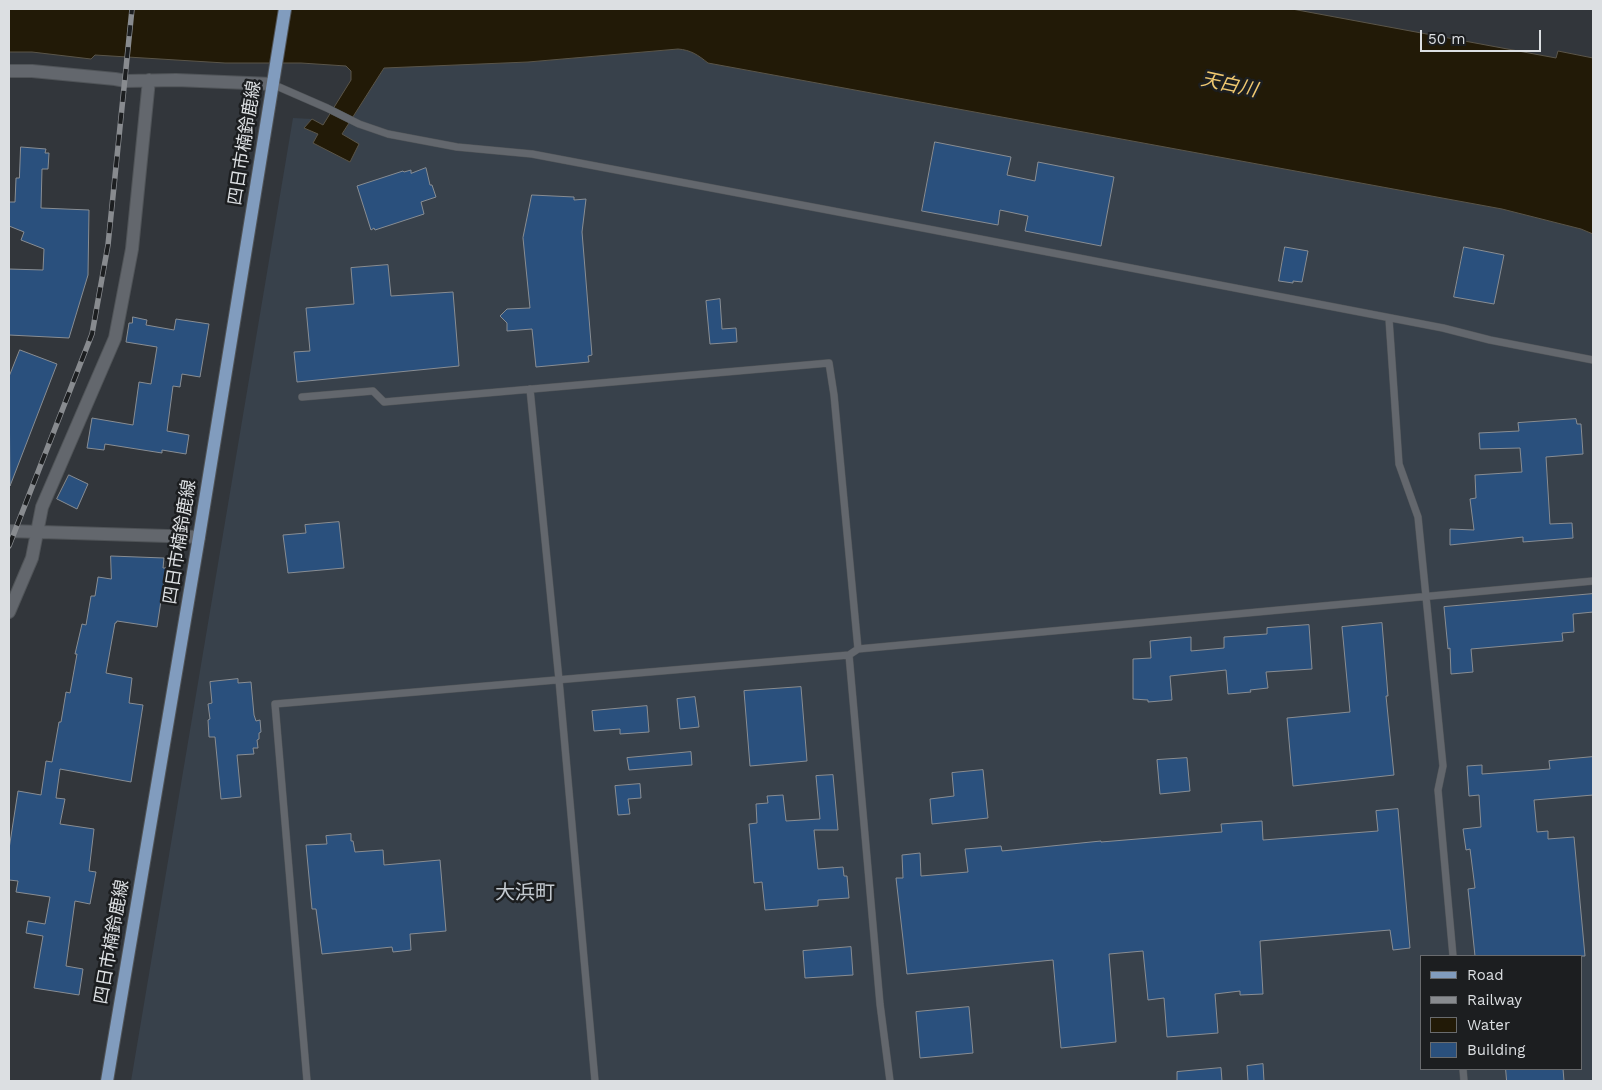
<!DOCTYPE html>
<html>
<head>
<meta charset="utf-8">
<style>
	body { margin:0 }
	#map { position:relative; width:1602px; height:1090px; overflow:hidden; background:#32363b; font-family:"Work Sans",sans-serif }
	canvas { display:block }
	.frame { position:absolute; inset:0; border:10px solid #dcdfe2; pointer-events:none }
	.legend { position:absolute; left:1420px; top:955px; width:162px; height:115px; box-sizing:border-box; background:#1c1e20; border:1px solid #696b6e; margin:0; padding:6px 9px; list-style:none; font-size:15px; color:#dcdfe2 }
	.legend li { display:flex; align-items:center; gap:10px; height:25px }
	.legend b { width:25px; border:1px solid #696b6e }
	.scale { position:absolute; left:1420px; top:30px; width:121px; height:22px; box-sizing:border-box; border:2px solid #dcdfe2; border-top:0; padding-left:6px; font-size:15px; line-height:18px; white-space:nowrap; color:#dcdfe2; -webkit-text-stroke:4px #1c1e20; paint-order:stroke }
</style>
</head>
<body>
<div id="map">
<canvas width="1602" height="1090"></canvas>
<div class="frame"></div>
<ul class="legend">
<li><b style="height:6px;background:#819cbe"></b>Road</li>
<li><b style="height:6px;background:#888b8f"></b>Railway</li>
<li><b style="height:14px;background:#221a07"></b>Water</li>
<li><b style="height:14px;background:#2a507d"></b>Building</li>
</ul>
<div class="scale">50 m</div>
</div>
<script>
const c = document.querySelector('canvas').getContext('2d');
c.lineJoin = 'round';
function fillPath(path, color) { c.fillStyle = color; c.fill(path, 'evenodd'); }
function strokePath(path, color, width, dash) { c.strokeStyle = color; c.lineWidth = width; c.lineCap = dash ? 'butt' : 'round'; c.setLineDash(dash || []); c.stroke(path); }
function label(font, color, halo, rows, align = 'center') {
  c.font = font + ' "Work Sans","Noto Sans JP",sans-serif'; c.lineWidth = 5; c.setLineDash([]); c.textBaseline = 'middle'; c.strokeStyle = halo; c.fillStyle = color; for (const [text, x, y, turn = 0] of rows) {
    c.save(); c.translate(x, y); c.rotate((+turn || 0) * Math.PI / 180); c.textAlign = isNaN(turn) ? turn : align; if (halo) c.strokeText(text, 0, 0); c.fillText(text, 0, 0); c.restore();
  }
}
const built = new Path2D(`
	M 678,49 L 688,50 L 698,55 L 708,63 L 1502,209 L 1581,229 L 1593,234 L 1593,1081 L 131,1081 L 293,118 L 312,119 L 305,127 L 342,135 L 384,68 L 528,62 ZM 1421,956 L 1581,956 L 1581,1069 L 1421,1069 Z`);
const water = new Path2D(`
	M 9,9 L 1292,9 L 1556,58 L 1558,51 L 1593,58 L 1593,234 L 1581,229 L 1502,209 L 708,63 C 698,55 691,50 678,49 L 528,62 L 384,68 L 342,134 L 359,144 L 350,162 L 313,143 L 318,134 L 304,128 L 312,119 L 323,125 L 351,80 L 351,71 L 346,66 L 301,63 L 225,63 L 95,55 L 91,59 L 32,52 L 9,52 Z`);
const building = new Path2D(`
	M 935,142 L 1011,157 L 1007,175 L 1035,181 L 1038,162 L 1114,177 L 1101,246 L 1025,231 L 1028,216 L 1000,210 L 998,225 L 922,211 Z
	M 21,147 L 46,149 L 45,153 L 49,153 L 48,169 L 42,169 L 41,208 L 89,210 L 88,275 L 69,338 L 9,335 L 9,269 L 43,270 L 44,249 L 21,240 L 24,232 L 9,226 L 9,202 L 15,202 L 16,178 L 19,178 Z
	M 426,168 L 430,185 L 432,185 L 436,197 L 421,202 L 424,214 L 375,230 L 374,228 L 371,230 L 357,186 L 403,171 L 404,172 L 411,170 L 411,173 Z
	M 532,195 L 574,197 L 574,200 L 586,199 L 582,232 L 592,355 L 588,356 L 589,362 L 536,367 L 532,329 L 507,331 L 507,323 L 500,316 L 507,309 L 530,308 L 523,238 Z
	M 1285,247 L 1308,251 L 1302,282 L 1293,281 L 1293,283 L 1279,281 Z
	M 1464,247 L 1504,255 L 1494,304 L 1454,297 Z
	M 388,265 L 391,296 L 453,292 L 459,366 L 297,382 L 294,352 L 310,351 L 306,308 L 354,304 L 351,268 Z
	M 720,299 L 722,329 L 736,328 L 737,342 L 710,344 L 706,301 Z
	M 133,317 L 147,320 L 146,325 L 174,330 L 176,319 L 209,324 L 200,377 L 182,374 L 180,387 L 173,386 L 167,431 L 189,435 L 186,454 L 162,450 L 162,453 L 105,444 L 104,450 L 87,448 L 92,418 L 133,425 L 139,382 L 151,384 L 157,347 L 126,342 L 129,323 L 132,323 Z
	M 20,350 L 57,364 L 10,486 L 9,377 Z
	M 1576,419 L 1577,424 L 1581,424 L 1583,454 L 1546,457 L 1550,524 L 1572,523 L 1573,538 L 1523,542 L 1523,537 L 1450,545 L 1450,529 L 1474,530 L 1470,499 L 1476,498 L 1475,475 L 1522,472 L 1520,448 L 1480,449 L 1479,433 L 1519,431 L 1518,423 Z
	M 69,475 L 88,484 L 77,509 L 57,499 Z
	M 339,522 L 344,568 L 288,573 L 283,535 L 306,533 L 305,525 Z
	M 111,556 L 164,558 L 163,568 L 166,568 L 157,627 L 117,621 L 116,623 L 115,623 L 106,673 L 132,678 L 129,703 L 143,705 L 131,782 L 60,769 L 56,798 L 65,799 L 60,824 L 94,829 L 89,871 L 96,872 L 90,904 L 75,901 L 66,966 L 83,969 L 79,995 L 34,988 L 43,936 L 26,933 L 28,921 L 45,924 L 50,897 L 16,892 L 18,881 L 9,880 L 9,849 L 18,791 L 41,795 L 46,761 L 52,762 L 59,722 L 61,722 L 66,692 L 70,693 L 77,654 L 75,654 L 82,624 L 86,625 L 91,596 L 95,596 L 98,577 L 111,579 Z
	M 1593,594 L 1593,612 L 1573,614 L 1574,632 L 1562,633 L 1563,641 L 1471,649 L 1473,672 L 1451,674 L 1450,648 L 1448,649 L 1444,607 Z
	M 1382,623 L 1388,696 L 1386,696 L 1394,775 L 1293,786 L 1287,718 L 1350,712 L 1342,627 Z
	M 1309,625 L 1312,669 L 1266,672 L 1268,688 L 1250,690 L 1251,692 L 1228,694 L 1226,670 L 1170,676 L 1172,700 L 1148,702 L 1148,700 L 1133,699 L 1133,659 L 1151,658 L 1150,641 L 1191,637 L 1191,651 L 1224,648 L 1224,637 L 1267,634 L 1267,628 Z
	M 238,679 L 238,683 L 251,682 L 254,715 L 256,721 L 260,720 L 261,732 L 259,733 L 259,739 L 257,740 L 258,748 L 253,748 L 254,754 L 237,755 L 241,797 L 221,799 L 215,737 L 209,737 L 208,720 L 210,719 L 208,704 L 212,703 L 210,682 Z
	M 801,687 L 807,761 L 750,766 L 744,691 Z
	M 695,697 L 699,727 L 680,729 L 677,699 Z
	M 647,706 L 649,732 L 620,734 L 620,729 L 594,731 L 592,711 Z
	M 691,752 L 692,765 L 629,770 L 627,758 Z
	M 1593,757 L 1593,795 L 1534,800 L 1537,832 L 1548,831 L 1548,839 L 1574,837 L 1585,956 L 1475,956 L 1468,889 L 1475,888 L 1470,849 L 1466,850 L 1463,829 L 1481,827 L 1479,795 L 1469,796 L 1467,766 L 1482,765 L 1482,774 L 1550,769 L 1549,761 Z
	M 1187,758 L 1190,791 L 1160,794 L 1157,760 Z
	M 983,770 L 988,818 L 932,824 L 930,799 L 954,796 L 952,773 Z
	M 833,775 L 838,830 L 814,830 L 818,869 L 843,867 L 844,876 L 847,876 L 849,898 L 818,900 L 818,906 L 765,910 L 762,882 L 754,883 L 749,824 L 757,823 L 756,804 L 768,803 L 767,796 L 783,795 L 786,821 L 820,819 L 816,776 Z
	M 640,784 L 641,798 L 628,799 L 630,814 L 618,815 L 615,786 Z
	M 1398,809 L 1410,948 L 1393,950 L 1390,930 L 1260,941 L 1263,994 L 1240,995 L 1240,991 L 1215,994 L 1218,1033 L 1167,1037 L 1164,998 L 1148,1000 L 1143,951 L 1109,954 L 1116,1042 L 1061,1048 L 1053,960 L 907,974 L 896,878 L 903,878 L 902,855 L 920,853 L 921,876 L 968,872 L 965,849 L 1001,846 L 1002,851 L 1101,841 L 1101,842 L 1222,832 L 1221,824 L 1262,821 L 1263,840 L 1378,831 L 1376,811 Z
	M 351,834 L 351,841 L 353,841 L 355,852 L 383,850 L 384,865 L 440,860 L 446,931 L 410,934 L 411,950 L 393,952 L 392,947 L 322,954 L 316,909 L 312,909 L 306,845 L 327,844 L 326,836 Z
	M 851,947 L 853,975 L 805,978 L 803,951 Z
	M 969,1007 L 973,1053 L 920,1058 L 916,1012 Z
	M 1263,1064 L 1264,1081 L 1248,1081 L 1247,1066 Z
	M 1221,1068 L 1222,1081 L 1177,1081 L 1177,1072 Z
	M 1506,1069 L 1563,1069 L 1564,1081 L 1507,1081 Z`);
const lane = new Path2D(`
	M 272,84 L 327,108 L 359,124 L 388,134 L 457,147 L 532,154 L 923,228 L 1443,328 L 1490,340 L 1593,360
	M 1389,319 L 1399,464 L 1418,517 L 1443,766 L 1438,790 L 1453,956
	M 530,389 L 559,680 L 595,1081
	M 302,397 L 373,391 L 384,402 L 829,363 L 834,395 L 858,649
	M 849,655 L 880,1004 L 890,1081
	M 1463,1069 L 1464,1081
	M 307,1081 L 275,704 L 849,655 L 858,649 L 1593,581`);
const street = new Path2D(`
	M 9,71 L 32,71 L 115,79 L 126,81 L 176,80 L 272,84
	M 9,531 L 199,537
	M 9,612 L 32,558 L 42,507 L 115,338 L 132,249 L 149,80`);
const primary = new Path2D(`
	M 107,1081 L 199,537 L 285,9`);
const rail = new Path2D(`
	M 9,546 L 92,334 L 108,245 L 132,9`);
const streetNames = [
	["四日市楠鈴鹿線",245,143,-81],
	["四日市楠鈴鹿線",180,542,-81],
	["四日市楠鈴鹿線",112,942,-80]
];
const waterNames = [
	["天白川",1229,85,12]
];
const quarterNames = [
	["大浜町",525,893]
];
fillPath(built, '#38414b');
fillPath(water, '#221a07');
strokePath(water, '#5a5549', 1);
fillPath(building, '#2a507d');
strokePath(building, '#888d93', 1);
strokePath(lane, '#505458', 8);
strokePath(street, '#505458', 14);
strokePath(primary, '#505458', 14);
strokePath(lane, '#63676d', 7);
strokePath(street, '#63676d', 12);
strokePath(primary, '#819cbe', 12);
strokePath(rail, '#888b8f', 5.5);
strokePath(rail, '#1c1e20', 4, [11]);
label('18px', '#dcdfe2', '#1c1e20', streetNames);
label('italic 19px', '#f0c870', '#1c1e20', waterNames);
label('20px', '#c4cad0', '#1c1e20', quarterNames);
</script>
</body>
</html>
